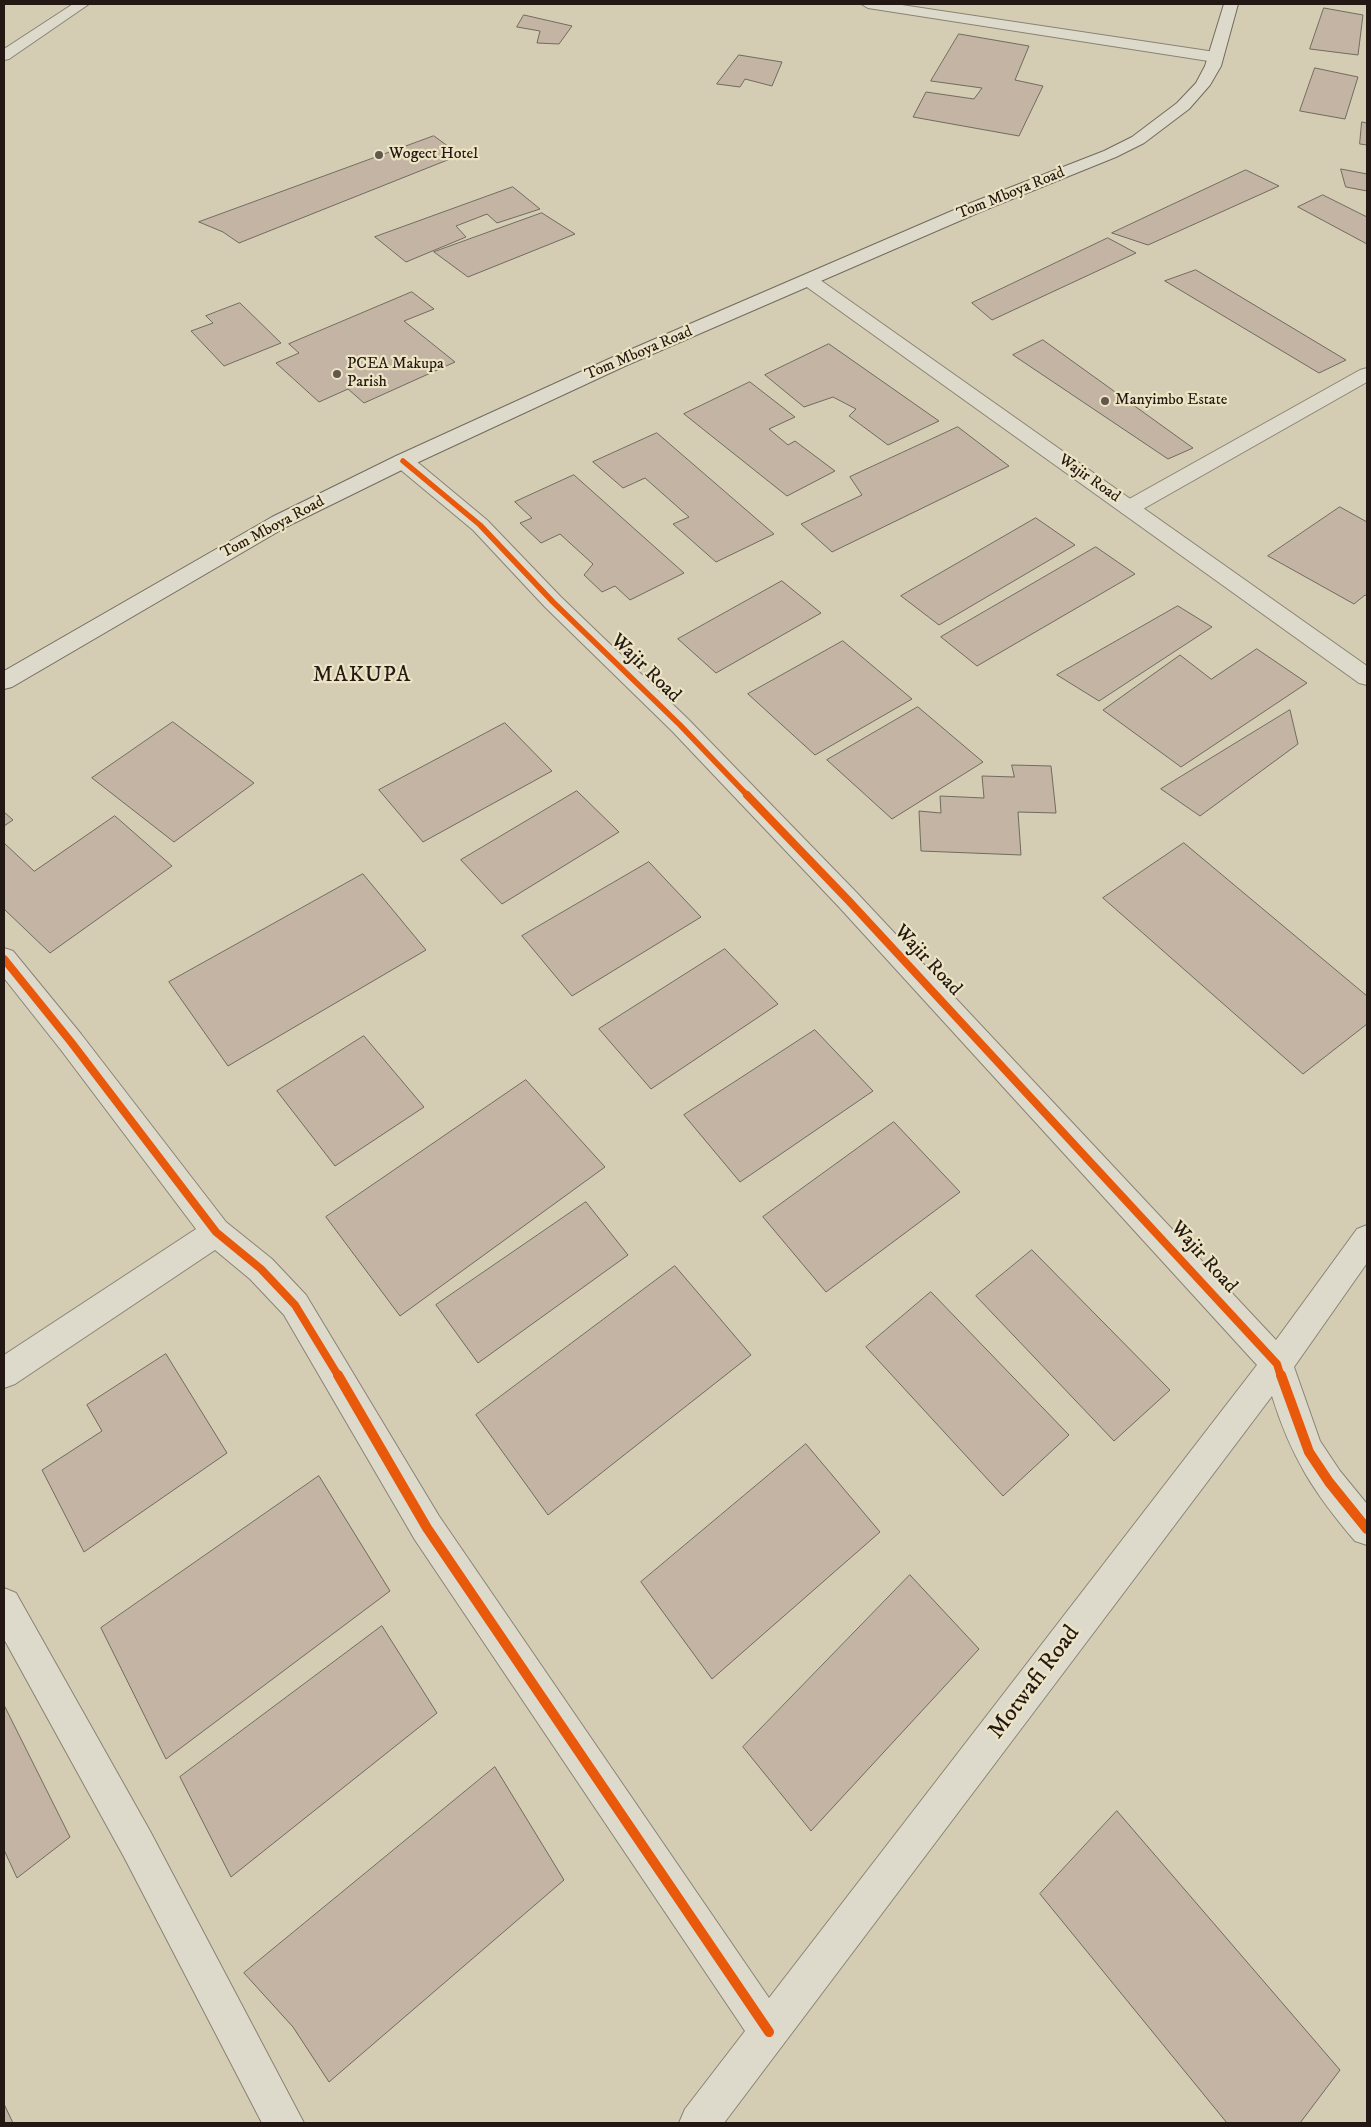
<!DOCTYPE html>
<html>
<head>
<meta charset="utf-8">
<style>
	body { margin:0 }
	#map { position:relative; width:1371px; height:2127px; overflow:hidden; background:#d4cdb3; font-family:"IM FELL DW Pica",serif }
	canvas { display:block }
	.frame { position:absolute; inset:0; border:5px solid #241814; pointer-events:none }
</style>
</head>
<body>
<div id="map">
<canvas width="1371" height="2127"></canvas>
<div class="frame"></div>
</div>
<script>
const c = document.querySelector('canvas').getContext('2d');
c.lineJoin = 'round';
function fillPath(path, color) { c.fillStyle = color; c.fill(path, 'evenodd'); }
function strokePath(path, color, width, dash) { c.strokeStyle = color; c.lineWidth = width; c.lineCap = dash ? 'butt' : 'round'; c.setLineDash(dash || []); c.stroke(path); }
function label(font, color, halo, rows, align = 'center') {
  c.font = font + ' "IM FELL DW Pica",serif'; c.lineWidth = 4.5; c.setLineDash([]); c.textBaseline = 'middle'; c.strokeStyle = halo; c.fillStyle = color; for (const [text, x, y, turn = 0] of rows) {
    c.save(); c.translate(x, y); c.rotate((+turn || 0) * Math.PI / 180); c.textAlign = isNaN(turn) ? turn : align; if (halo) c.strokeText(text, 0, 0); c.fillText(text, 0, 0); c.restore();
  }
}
const building = new Path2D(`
	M 1324,8 L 1363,15 L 1358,55 L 1310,49 Z
	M 524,15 L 572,26 L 559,44 L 537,43 L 540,31 L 517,27 Z
	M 959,34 L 1029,46 L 1015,80 L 1043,86 L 1019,136 L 913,117 L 926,92 L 974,99 L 982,88 L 931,81 Z
	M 739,55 L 782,62 L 772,86 L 745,79 L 740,87 L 717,84 Z
	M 1315,68 L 1358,77 L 1345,119 L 1300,111 Z
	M 1362,122 L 1367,123 L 1367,145 L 1360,144 Z
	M 434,136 L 460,155 L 239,243 L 223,232 L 199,222 Z
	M 1341,169 L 1367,174 L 1367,191 L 1346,187 Z
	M 1246,170 L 1279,186 L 1148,245 L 1112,233 Z
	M 513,187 L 540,209 L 497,223 L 487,214 L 456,226 L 466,237 L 406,262 L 375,237 Z
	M 1323,195 L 1367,217 L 1367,244 L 1298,207 Z
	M 542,213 L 575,234 L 468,277 L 434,252 Z
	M 1108,238 L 1136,253 L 992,320 L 972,303 Z
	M 1196,270 L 1346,360 L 1319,373 L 1165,281 Z
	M 412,292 L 434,309 L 404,321 L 455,362 L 364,403 L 348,389 L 319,402 L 276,363 L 299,353 L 289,344 Z
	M 240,303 L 281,343 L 224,366 L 191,331 L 213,323 L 206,316 Z
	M 1043,340 L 1193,448 L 1168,459 L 1013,355 Z
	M 829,344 L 939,421 L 888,445 L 849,416 L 856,409 L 833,397 L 804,407 L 765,375 Z
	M 750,382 L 795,417 L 769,429 L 788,445 L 795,441 L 835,471 L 787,496 L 684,414 Z
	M 958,427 L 1009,466 L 832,552 L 801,524 L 862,495 L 850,477 Z
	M 657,433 L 774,534 L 716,562 L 673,524 L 689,517 L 645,478 L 623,488 L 593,462 Z
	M 574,475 L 684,573 L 630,600 L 615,586 L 602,592 L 584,575 L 593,564 L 560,534 L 541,543 L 520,523 L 532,518 L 515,502 Z
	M 1340,507 L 1367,522 L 1367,596 L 1365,595 L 1354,604 L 1268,556 Z
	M 1036,518 L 1075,545 L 939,625 L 901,596 Z
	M 1096,547 L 1135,574 L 977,666 L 941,637 Z
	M 782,581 L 821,613 L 716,673 L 678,639 Z
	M 1178,606 L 1212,627 L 1099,701 L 1057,675 Z
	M 843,641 L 912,699 L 815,755 L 748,694 Z
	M 1257,649 L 1307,683 L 1181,767 L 1103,710 L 1180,655 L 1211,679 Z
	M 918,707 L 983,762 L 892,819 L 827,760 Z
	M 1290,710 L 1298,744 L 1200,816 L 1161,789 Z
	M 173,722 L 254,783 L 174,842 L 92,778 Z
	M 505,723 L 552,771 L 423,842 L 379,790 Z
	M 1012,765 L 1051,766 L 1056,813 L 1018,812 L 1021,855 L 921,851 L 919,811 L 941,813 L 940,796 L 984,798 L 982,776 L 1014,777 Z
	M 577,791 L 619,832 L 502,904 L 461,860 Z
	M 4,812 L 13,820 L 4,826 Z
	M 115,816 L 172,866 L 50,953 L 4,909 L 4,843 L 34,871 Z
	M 1184,843 L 1367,996 L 1367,1024 L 1303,1074 L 1103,898 Z
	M 649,862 L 701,917 L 572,996 L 522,936 Z
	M 363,874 L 426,950 L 228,1066 L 169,982 Z
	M 725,949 L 778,1004 L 651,1089 L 599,1029 Z
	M 815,1030 L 873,1091 L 740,1182 L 684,1115 Z
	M 364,1036 L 424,1107 L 335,1166 L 277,1091 Z
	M 526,1080 L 605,1167 L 400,1316 L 326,1217 Z
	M 894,1122 L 960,1192 L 826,1292 L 763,1217 Z
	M 586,1202 L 628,1255 L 478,1363 L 436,1305 Z
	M 1032,1250 L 1170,1390 L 1114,1441 L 976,1296 Z
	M 675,1266 L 751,1355 L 548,1515 L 476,1415 Z
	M 931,1292 L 1069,1435 L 1003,1496 L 866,1347 Z
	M 166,1354 L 227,1453 L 84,1552 L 42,1470 L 102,1431 L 87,1405 Z
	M 806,1444 L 880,1532 L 712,1679 L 641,1582 Z
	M 319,1476 L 390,1591 L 166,1759 L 101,1628 Z
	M 910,1575 L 979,1649 L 811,1831 L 743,1747 Z
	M 382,1626 L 437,1713 L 231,1877 L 180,1777 Z
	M 4,1705 L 70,1837 L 17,1878 L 4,1850 Z
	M 495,1767 L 564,1880 L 329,2082 L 293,2027 L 244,1973 Z
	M 1117,1811 L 1340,2070 L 1300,2123 L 1227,2123 L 1040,1894 Z
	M 4,2104 L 13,2123 L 4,2123 Z`);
const service = new Path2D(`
	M 861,4 L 895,4 L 1215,52 L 1223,57 L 1215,62 L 868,8 Z`);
const minor = new Path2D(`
	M 73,4 L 89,4 L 9,59 L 4,60 L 4,49 Z
	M 1367,368 L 1367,382 L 1136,513 L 1129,515 L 1122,513 L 1119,508 L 1122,503 L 1360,370 Z
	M 403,455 L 410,456 L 487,520 L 561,597 L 688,719 L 857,893 L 1276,1340 L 1357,1229 L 1367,1225 L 1367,1263 L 1294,1367 L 1320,1441 L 1340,1471 L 1367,1504 L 1367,1545 L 1355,1541 C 1314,1493 1291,1457 1272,1396 L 724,2123 L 679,2123 L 685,2109 L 745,2031 L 415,1540 L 284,1315 L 250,1279 L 215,1250 L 15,1384 L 4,1388 L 4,1355 L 196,1229 L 61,1050 L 4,978 L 4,948 L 13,951 L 81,1034 L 226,1222 L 272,1259 L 306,1295 L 439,1516 L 769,1998 L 1257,1365 L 839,907 L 672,731 L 545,607 L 473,530 L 396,466 L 393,461 L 396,456 Z
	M 4,1588 L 16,1593 L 150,1831 L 304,2123 L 262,2123 L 124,1857 L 4,1639 Z`);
const tertiary = new Path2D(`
	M 810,276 L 816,277 L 1367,666 L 1367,685 L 1359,683 L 804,285 L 801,281 L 804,277 Z`);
const secondary = new Path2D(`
	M 1224,4 L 1238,4 L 1221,66 L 1210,85 L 1189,109 L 1144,143 L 1116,157 L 980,212 L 625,366 L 410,466 L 286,527 L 12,687 L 4,689 L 4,671 L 272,517 L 396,456 L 611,358 L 968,204 L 1104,151 L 1132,137 L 1177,103 L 1196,83 L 1205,66 Z`);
const cyclewayFar2 = new Path2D(`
	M 403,461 L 480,525 L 553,602 L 680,725 L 748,796`);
const cyclewayFar1 = new Path2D(`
	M 747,795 L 848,900 L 1277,1364 L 1281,1377
	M 4,959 L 71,1042 L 216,1232 L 261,1269 L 295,1305 L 339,1377`);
const cycleway = new Path2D(`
	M 338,1375 L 427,1528 L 769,2032
	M 1281,1375 L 1309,1452 L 1329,1482 L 1367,1529`);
const markers = [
	[379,155,5,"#62574c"],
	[337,374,5,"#62574c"],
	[1105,401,5,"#62574c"]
];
const farPoinames = [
	["Wogect Hotel",389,155],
	["PCEA Makupa",347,365],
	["Parish",347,383],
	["Manyimbo Estate",1115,401]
];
const farStreetnames = [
	["Tom Mboya Road",1011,194,-22],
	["Tom Mboya Road",639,354,-23],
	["Wajir Road",1089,479,35],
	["Tom Mboya Road",273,528,-28]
];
const streetNames = [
	["Wajir Road",645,669,44],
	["Wajir Road",927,961,47],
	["Wajir Road",1203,1258,48]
];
const quarterNames = [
	["MAKUPA",362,676]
];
const nearStreetnames = [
	["Motwafi Road",1035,1683,-53]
];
fillPath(building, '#c3b4a3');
strokePath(building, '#706b5e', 1);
strokePath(service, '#898374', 2);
strokePath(minor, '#898374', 2);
strokePath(tertiary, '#898374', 2);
strokePath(secondary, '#706b5e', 2);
fillPath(service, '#dddacc');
fillPath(minor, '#dddacc');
fillPath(tertiary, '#dddacc');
fillPath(secondary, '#dddacc');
strokePath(cyclewayFar2, '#e8590c', 5.5);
strokePath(cyclewayFar1, '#e8590c', 8);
strokePath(cycleway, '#e8590c', 10);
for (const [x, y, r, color] of markers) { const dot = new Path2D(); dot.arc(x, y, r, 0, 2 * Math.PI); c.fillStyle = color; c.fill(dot); strokePath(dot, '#ece4c4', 2); }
label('16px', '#241814', '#ece4c4', farPoinames, 'left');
label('16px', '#241814', '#ece4c4', farStreetnames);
label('20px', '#241814', '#ece4c4', streetNames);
c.letterSpacing = '1px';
label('22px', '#241814', '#ece4c4', quarterNames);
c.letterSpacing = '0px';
label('24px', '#241814', '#ece4c4', nearStreetnames);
</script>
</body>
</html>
